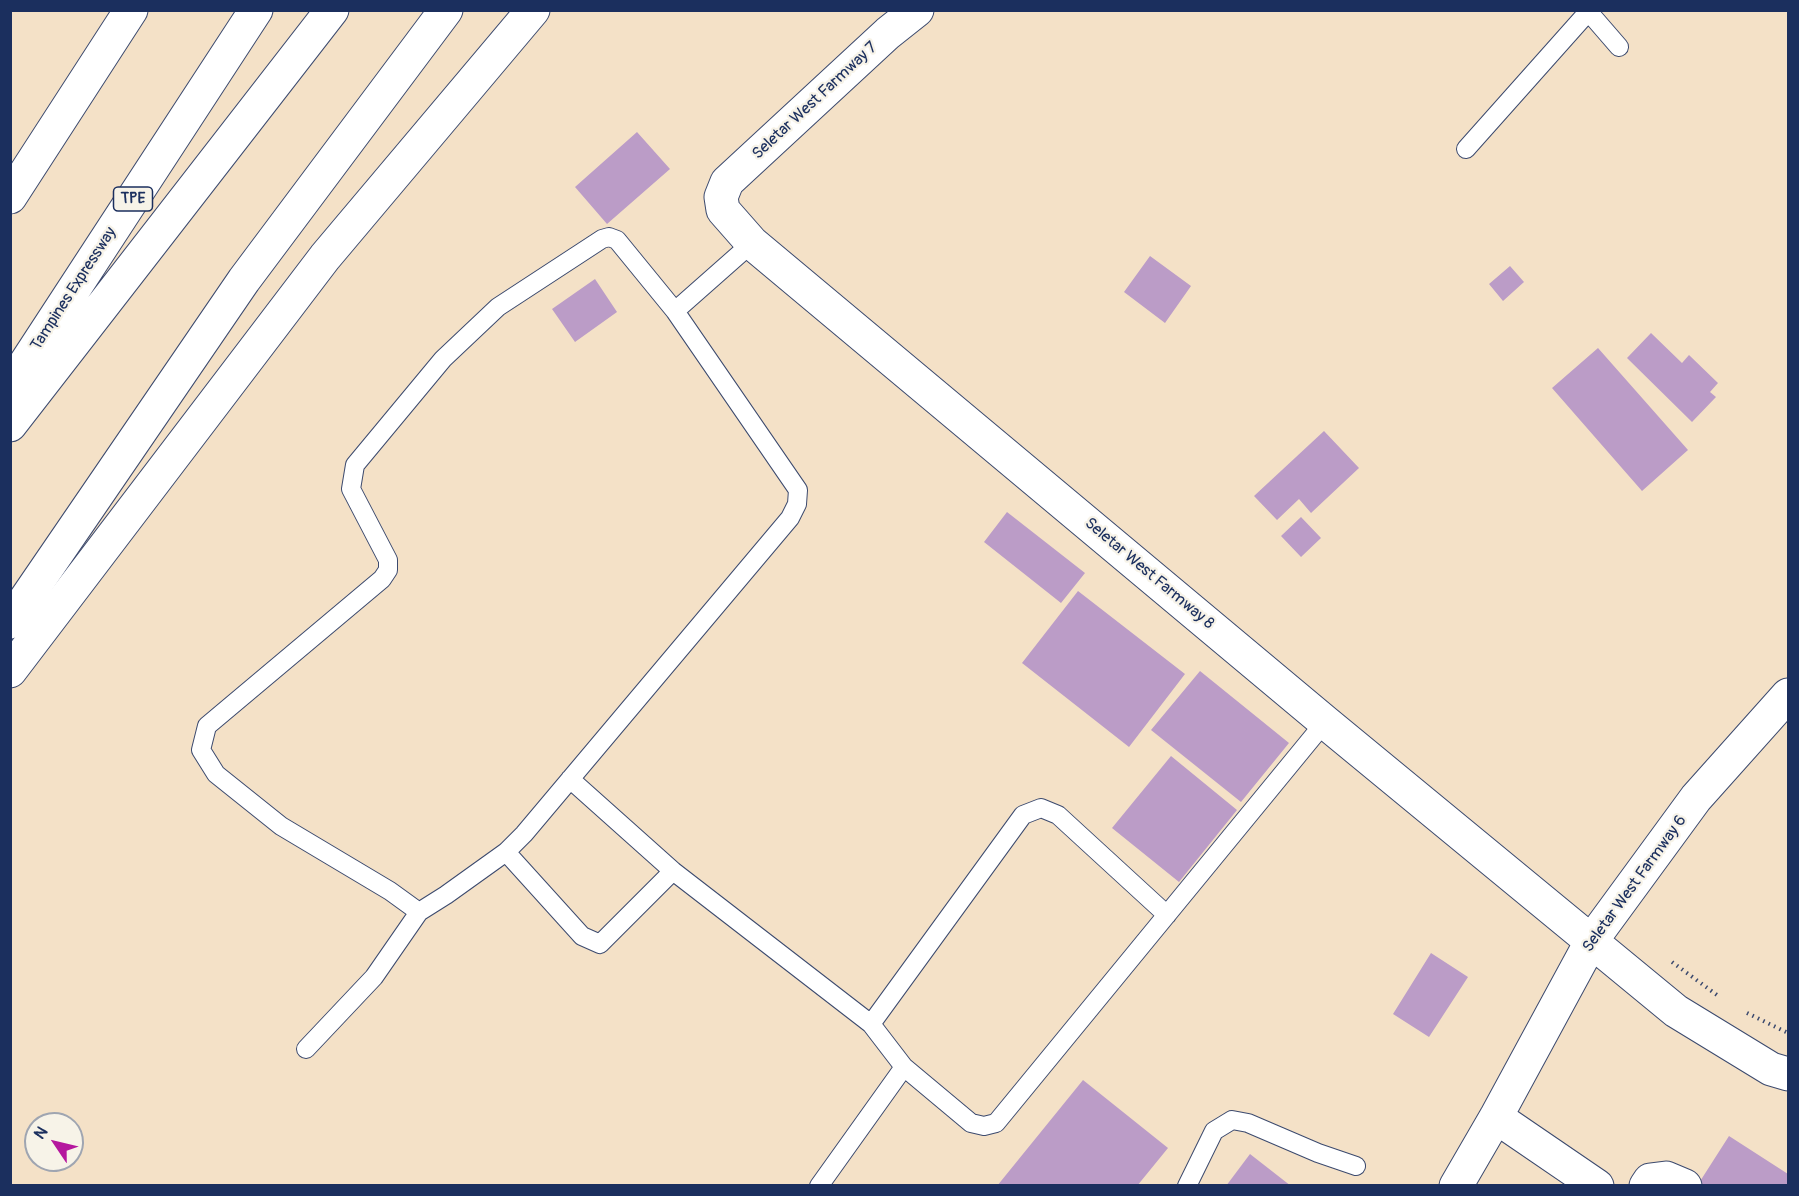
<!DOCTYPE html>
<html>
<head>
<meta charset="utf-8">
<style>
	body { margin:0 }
	#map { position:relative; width:1799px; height:1196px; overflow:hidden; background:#f4e1c7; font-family:Pangolin,sans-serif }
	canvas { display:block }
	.frame { position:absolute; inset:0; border:12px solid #1b2f5e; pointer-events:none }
	.north { position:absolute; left:24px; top:1112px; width:60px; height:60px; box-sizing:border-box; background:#f7f3e8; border:2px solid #9fa5b1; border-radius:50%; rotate:305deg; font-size:16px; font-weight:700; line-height:24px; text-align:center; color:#1b2f5e }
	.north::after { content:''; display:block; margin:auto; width:21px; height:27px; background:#b5179e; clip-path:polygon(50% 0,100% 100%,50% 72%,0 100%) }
</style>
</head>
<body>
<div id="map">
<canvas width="1799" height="1196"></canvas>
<div class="frame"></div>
<div class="north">N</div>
</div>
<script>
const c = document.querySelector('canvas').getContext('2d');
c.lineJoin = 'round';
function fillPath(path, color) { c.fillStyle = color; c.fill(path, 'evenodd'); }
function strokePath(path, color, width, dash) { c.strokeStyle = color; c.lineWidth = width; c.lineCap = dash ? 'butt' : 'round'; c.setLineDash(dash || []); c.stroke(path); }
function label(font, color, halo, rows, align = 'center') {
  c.font = font + ' Pangolin,sans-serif'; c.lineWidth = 4.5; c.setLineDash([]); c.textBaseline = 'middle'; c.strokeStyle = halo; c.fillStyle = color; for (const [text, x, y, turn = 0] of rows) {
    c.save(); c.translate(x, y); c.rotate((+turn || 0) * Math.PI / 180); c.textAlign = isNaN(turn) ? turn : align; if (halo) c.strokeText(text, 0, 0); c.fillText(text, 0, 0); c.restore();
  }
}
const building = new Path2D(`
	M 637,132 L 670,169 L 607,224 L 575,187 Z
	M 1150,256 L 1191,286 L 1165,323 L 1124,292 Z
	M 1510,266 L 1524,282 L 1503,301 L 1489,284 Z
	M 595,279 L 617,312 L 575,342 L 552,309 Z
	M 1651,333 L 1682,363 L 1689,355 L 1718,383 L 1710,392 L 1716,397 L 1692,422 L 1627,358 Z
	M 1598,348 L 1688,450 L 1642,491 L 1552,388 Z
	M 1324,431 L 1359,468 L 1311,513 L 1299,499 L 1277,520 L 1254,496 Z
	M 1007,512 L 1085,573 L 1061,603 L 984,542 Z
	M 1301,517 L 1321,538 L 1301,557 L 1281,536 Z
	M 1078,591 L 1185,674 L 1129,747 L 1022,663 Z
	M 1200,671 L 1289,743 L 1241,802 L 1151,730 Z
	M 1171,756 L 1237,810 L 1179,882 L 1112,828 Z
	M 1431,953 L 1468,977 L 1429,1037 L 1393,1014 Z
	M 1083,1080 L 1168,1148 L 1137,1186 L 997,1186 Z
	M 1729,1136 L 1788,1174 L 1788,1186 L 1697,1186 Z
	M 1250,1154 L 1291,1186 L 1226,1186 Z`);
const path = new Path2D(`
	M 1672,962 L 1717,995
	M 1747,1013 L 1788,1033`);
const service = new Path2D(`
	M 1587,10 L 1619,47
	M 1466,149 L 1588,12
	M 675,311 L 752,243
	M 570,779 L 673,871 L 871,1024 L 904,1067 L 971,1123 L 984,1126 L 996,1123 L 1325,722
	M 506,852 L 582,936 L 600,944 L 673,871
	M 871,1024 L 1023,815 L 1041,808 L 1058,815 L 1167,915
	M 306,1049 L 374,977 L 419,912 L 446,895 L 506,852 L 524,834 L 790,518 L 797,504 L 798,490 L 675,311 L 617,240 L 609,237 L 602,239 L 498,307 L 443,359 L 355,465 L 351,489 L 388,560 L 388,570 L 382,579 L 207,726 L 201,750 L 216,774 L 281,826 L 390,891 L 419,912
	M 819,1186 L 904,1067
	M 1187,1186 L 1214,1131 L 1232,1120 L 1248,1123 L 1318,1153 L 1356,1166`);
const minor = new Path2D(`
	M 917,10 L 888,33 L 727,182 L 721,197 L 723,210 L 752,243 L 1325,722 L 1676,1011 L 1771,1069 L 1788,1074
	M 1496,1117 L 1597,1186
	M 1456,1186 L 1496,1117 L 1592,940 L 1696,798 L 1788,695
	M 1646,1186 L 1650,1180 L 1666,1178 L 1685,1186`);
const primary = new Path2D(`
	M 10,671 L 325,257 L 533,10`);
const motorway = new Path2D(`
	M 10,197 L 131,10
	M 10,387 L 256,10
	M 10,425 L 332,10
	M 10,622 L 244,280 L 446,10`);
const shields = [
	[133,199,39]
];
const shieldNames = [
	["TPE",133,199]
];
const streetNames = [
	["Seletar West Farmway 7",815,101,-43],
	["Tampines Expressway",74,289,-57],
	["Seletar West Farmway 8",1149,574,40],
	["Seletar West Farmway 6",1635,884,-54]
];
fillPath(building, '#bb9cc7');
strokePath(service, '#3c4a6e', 20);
strokePath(minor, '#3c4a6e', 35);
strokePath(primary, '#3c4a6e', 35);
strokePath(motorway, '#3c4a6e', 35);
strokePath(path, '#3c4a6e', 4, [1.5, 4.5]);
strokePath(service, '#fff', 18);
strokePath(minor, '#fff', 33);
strokePath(primary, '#fff', 33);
strokePath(motorway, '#fff', 33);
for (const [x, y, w] of shields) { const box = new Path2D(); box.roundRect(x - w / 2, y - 12, w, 24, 4.5); c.fillStyle = '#f7f3e8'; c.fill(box); strokePath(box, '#1b2f5e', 1.5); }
label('bold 15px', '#1b2f5e', null, shieldNames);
label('16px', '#1b2f5e', '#f7f3e8', streetNames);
</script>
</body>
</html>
